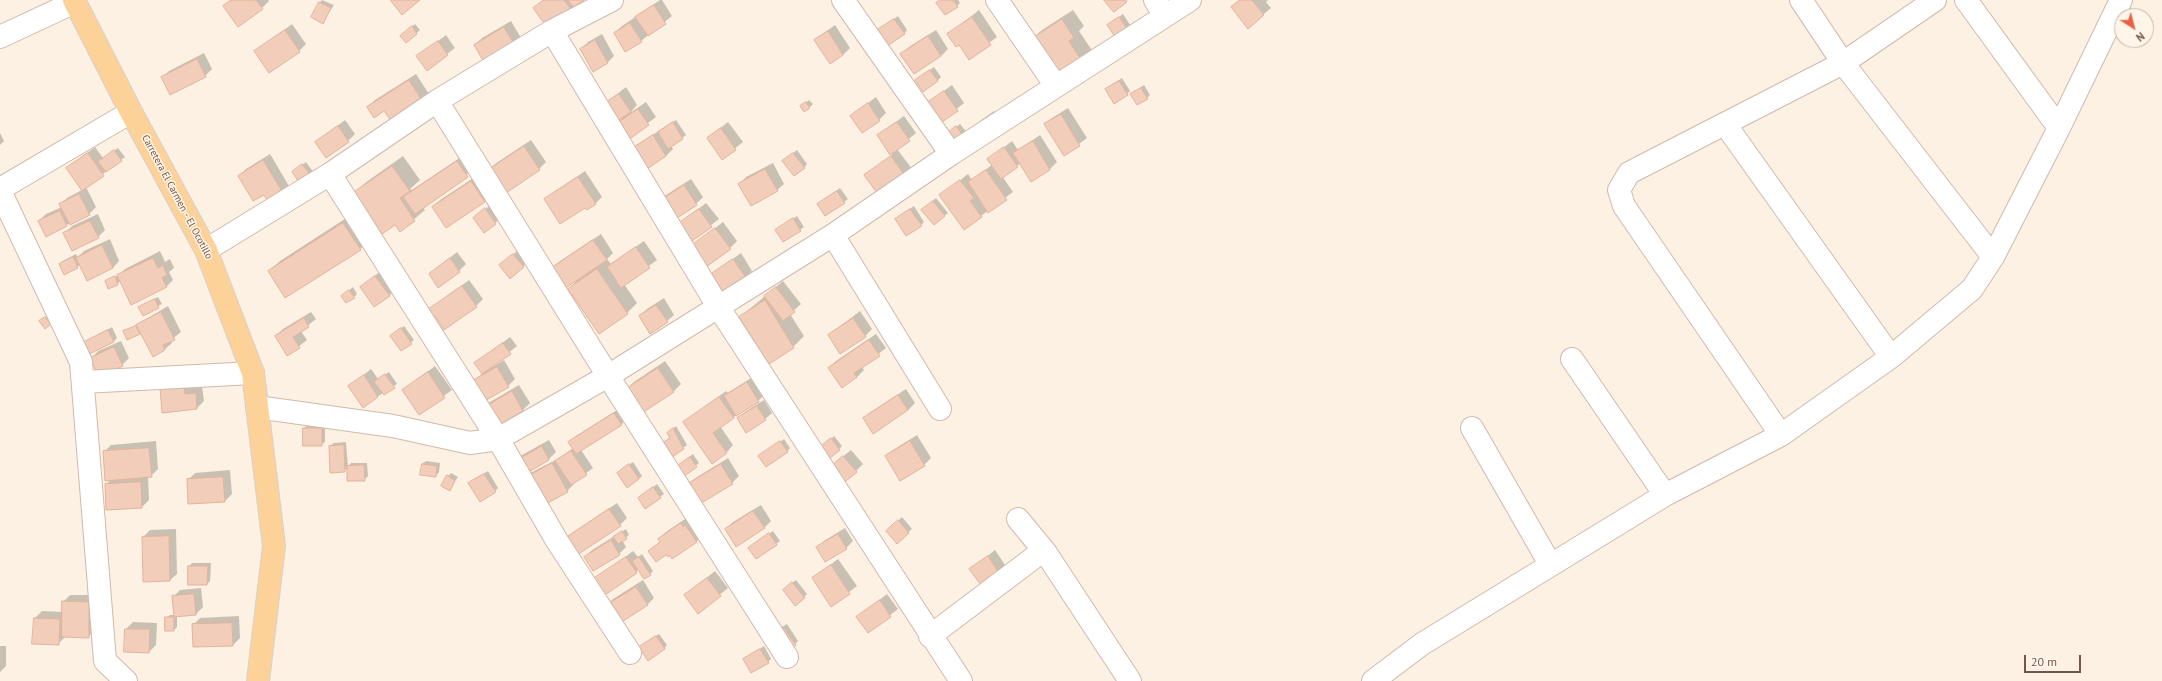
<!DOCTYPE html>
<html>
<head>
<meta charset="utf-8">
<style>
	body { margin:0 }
	#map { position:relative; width:2162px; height:681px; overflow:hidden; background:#fcf1e2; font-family:"PT Sans",sans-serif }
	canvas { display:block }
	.north { position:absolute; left:2114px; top:8px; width:40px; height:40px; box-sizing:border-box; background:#fff5e8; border:1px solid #c7b5a8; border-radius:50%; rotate:144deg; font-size:11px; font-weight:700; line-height:16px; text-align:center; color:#745648 }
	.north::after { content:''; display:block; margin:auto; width:14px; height:18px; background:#e86245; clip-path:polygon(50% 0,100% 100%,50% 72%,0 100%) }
	.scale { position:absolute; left:2024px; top:655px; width:57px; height:18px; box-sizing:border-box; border:2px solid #745648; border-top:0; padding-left:5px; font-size:12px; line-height:14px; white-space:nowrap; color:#745648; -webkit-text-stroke:3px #fff5e8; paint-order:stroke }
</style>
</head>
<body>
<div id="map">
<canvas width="2162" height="681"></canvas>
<div class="north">N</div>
<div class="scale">20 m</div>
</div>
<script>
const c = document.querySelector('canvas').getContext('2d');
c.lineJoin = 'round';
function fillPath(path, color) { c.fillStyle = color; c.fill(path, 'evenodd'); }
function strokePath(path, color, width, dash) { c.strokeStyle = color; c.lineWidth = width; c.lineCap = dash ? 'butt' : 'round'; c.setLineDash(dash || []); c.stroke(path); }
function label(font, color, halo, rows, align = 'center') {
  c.font = font + ' "PT Sans",sans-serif'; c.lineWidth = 3; c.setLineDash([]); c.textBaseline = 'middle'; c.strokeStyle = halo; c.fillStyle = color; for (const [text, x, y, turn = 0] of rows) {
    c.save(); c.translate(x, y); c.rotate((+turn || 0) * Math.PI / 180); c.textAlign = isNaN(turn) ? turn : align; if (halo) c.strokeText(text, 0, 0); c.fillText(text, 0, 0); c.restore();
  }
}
const shadow = new Path2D(`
	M 231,0 L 268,0 L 269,1 L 262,8 L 224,6 Z
	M 322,0 L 334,5 L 323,22 L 320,2 Z
	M 543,0 L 582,0 L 573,12 L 535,8 Z
	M 660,0 L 662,0 L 672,16 L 641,41 L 615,33 L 622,26 Z
	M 940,0 L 958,0 L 960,3 L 957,6 Z
	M 1239,0 L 1268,0 L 1266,2 L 1271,8 L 1248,27 L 1232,7 Z
	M 979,10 L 997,37 L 969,58 L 959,43 L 949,34 Z
	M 1073,10 L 1084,26 L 1079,31 L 1093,52 L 1057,79 L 1031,40 L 1042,30 Z
	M 1123,14 L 1132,28 L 1135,33 L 1108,25 Z
	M 898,16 L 907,30 L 904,34 L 879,30 Z
	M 511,21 L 524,43 L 475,45 L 482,38 Z
	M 292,24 L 306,44 L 299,51 L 255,52 Z
	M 415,24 L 420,30 L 406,42 L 401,36 Z
	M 835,25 L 850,48 L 843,55 L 815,40 Z
	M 936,30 L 948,49 L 941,56 L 914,73 L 902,54 L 909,47 Z
	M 602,34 L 614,56 L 607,63 L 581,49 L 588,42 Z
	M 446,35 L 455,48 L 427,69 L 418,56 Z
	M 204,53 L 212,69 L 205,76 L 162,78 L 169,71 Z
	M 934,67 L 941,77 L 937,81 L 920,77 Z
	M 416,74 L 429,94 L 392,121 L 385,110 L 368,107 L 375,100 Z
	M 1122,78 L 1130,91 L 1127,94 L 1106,89 Z
	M 952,85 L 964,103 L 942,121 L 929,102 Z
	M 1144,85 L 1150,95 L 1147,98 L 1132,94 Z
	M 626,87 L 637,105 L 630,113 L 646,102 L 656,117 L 624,141 L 614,127 L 623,117 L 602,106 Z
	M 876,97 L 886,113 L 879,120 L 851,116 Z
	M 809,100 L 813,104 L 809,108 L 801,106 Z
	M 1068,108 L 1087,138 L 1064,155 L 1045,124 L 1052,118 Z
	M 994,111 L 999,119 L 985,129 L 980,121 Z
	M 904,116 L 916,133 L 897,149 L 912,169 L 905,176 L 866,176 L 892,155 L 878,135 Z
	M 345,120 L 355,134 L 348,141 L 316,142 Z
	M 676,120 L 686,135 L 671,146 L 673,149 L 666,156 L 641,172 L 628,153 L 635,146 Z
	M 728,122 L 743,142 L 723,158 L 708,138 Z
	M 960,124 L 969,135 L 948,133 Z
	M 0,133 L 4,141 L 0,145 Z
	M 1040,135 L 1057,162 L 1050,169 L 1032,181 L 1021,163 L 1002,176 L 1013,192 L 981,216 L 941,195 L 968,174 L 972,180 L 993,164 L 989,159 L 1012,141 L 1018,150 Z
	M 531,140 L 546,162 L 539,169 L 488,171 L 495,164 Z
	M 95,147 L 103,158 L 118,148 L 125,157 L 86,187 L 96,207 L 89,214 L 46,235 L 39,221 L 46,214 L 62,207 L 60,205 L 67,198 L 82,190 L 67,168 Z
	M 797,150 L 807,164 L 804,168 L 783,161 Z
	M 270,154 L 292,191 L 264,193 L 239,176 L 246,169 Z
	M 464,155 L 474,169 L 423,207 L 425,210 L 400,231 L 395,224 L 355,193 L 365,183 L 403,156 L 420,180 L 410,189 L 412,190 Z
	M 306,162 L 314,173 L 311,177 L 293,172 Z
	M 773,163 L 784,184 L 777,190 L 740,184 L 746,177 Z
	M 585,171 L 602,197 L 595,204 L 585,206 L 546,200 L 553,193 Z
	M 478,175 L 491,194 L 484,201 L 433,207 L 440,200 Z
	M 691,179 L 703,197 L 696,204 L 659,202 L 666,195 Z
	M 840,188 L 848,199 L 844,202 L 818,204 Z
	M 936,198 L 948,213 L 944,216 L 926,207 Z
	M 706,203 L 719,219 L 689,242 L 677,226 Z
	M 489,206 L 499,220 L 484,231 L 474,218 Z
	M 914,206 L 924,222 L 921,225 L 896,219 Z
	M 354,213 L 371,239 L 360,249 L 269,271 L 280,261 Z
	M 98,214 L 105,230 L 98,237 L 65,233 L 72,226 Z
	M 797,216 L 804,227 L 783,241 L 776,230 Z
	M 723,222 L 737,241 L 730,248 L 692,246 Z
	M 601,234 L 613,253 L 607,259 L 611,264 L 644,241 L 657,260 L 624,284 L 637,303 L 627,313 L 569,289 L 580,277 L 552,269 L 559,262 Z
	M 110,239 L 119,261 L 113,268 L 80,265 L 64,274 L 60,264 L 63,261 L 76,254 L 78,257 L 84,251 Z
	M 160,251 L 165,262 L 170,259 L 174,268 L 169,272 L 173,280 L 166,287 L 120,281 L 118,284 L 106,281 L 119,275 L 125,269 Z
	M 517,251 L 526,263 L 523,267 L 504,262 Z
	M 457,252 L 466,264 L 459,271 L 430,274 Z
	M 741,253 L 752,271 L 745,278 L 712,274 Z
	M 382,270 L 396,289 L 389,296 L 361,287 Z
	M 469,280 L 483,299 L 476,306 L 435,315 L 427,311 Z
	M 783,281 L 801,304 L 790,314 L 804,336 L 793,347 L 769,362 L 740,317 Z
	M 353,287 L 357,294 L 354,297 L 342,296 Z
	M 158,297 L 162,304 L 143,314 L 140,307 Z
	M 664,298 L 674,315 L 667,321 L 640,316 L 647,309 Z
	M 168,306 L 181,332 L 171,340 L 172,343 L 165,349 L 153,356 L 141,332 L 139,334 L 125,332 Z
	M 860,311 L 872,329 L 865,336 L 829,335 Z
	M 311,312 L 316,319 L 301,331 L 307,340 L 288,355 L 276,336 L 283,329 Z
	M 49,314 L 54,320 L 50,324 L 44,318 Z
	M 404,326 L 414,340 L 401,350 L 391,336 Z
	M 112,327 L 117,338 L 114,341 L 85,342 Z
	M 876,334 L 886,348 L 862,367 L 864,370 L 857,377 L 829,368 L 836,361 Z
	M 510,337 L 517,346 L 492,366 L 493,367 L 504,360 L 515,379 L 508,386 L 471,383 L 483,373 L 476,363 Z
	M 121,341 L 129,358 L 122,365 L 92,358 L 98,351 Z
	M 665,361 L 681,384 L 674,391 L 642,412 L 627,389 L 634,382 Z
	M 435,366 L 452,390 L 419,414 L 403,390 Z
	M 371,369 L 378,379 L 389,372 L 397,384 L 363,406 L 350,386 Z
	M 754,376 L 765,394 L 758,401 L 720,426 L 733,445 L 727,452 L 685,422 L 726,391 L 728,393 Z
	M 191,379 L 192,387 L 202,386 L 204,401 L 197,408 L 163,412 Z
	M 519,385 L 530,403 L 523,410 L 494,428 L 483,409 L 490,402 Z
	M 906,389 L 915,403 L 908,410 L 873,432 L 864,419 L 871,412 Z
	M 764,400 L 772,413 L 765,419 L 738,419 L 745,412 Z
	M 622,407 L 628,417 L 622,424 L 581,450 L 593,468 L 573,483 L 574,484 L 567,491 L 525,479 L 532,472 L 560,458 L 573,448 L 570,443 L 576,436 Z
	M 308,425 L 325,425 L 325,442 L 321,445 L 304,428 Z
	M 676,426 L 687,445 L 669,458 L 660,445 L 671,437 L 668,433 Z
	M 917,435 L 931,458 L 924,465 L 886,456 L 893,450 Z
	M 834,436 L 842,446 L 839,449 L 818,449 Z
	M 784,439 L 790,448 L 787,452 L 759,456 Z
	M 549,440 L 556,452 L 549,459 L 522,474 L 516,462 L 522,455 Z
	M 156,441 L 158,469 L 151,476 L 148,476 L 149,500 L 142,507 L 106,485 L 111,479 L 104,452 L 111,445 Z
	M 346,442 L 348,467 L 351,463 L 367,463 L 368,476 L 364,480 L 348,467 L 344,471 L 330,446 L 334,443 Z
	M 851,450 L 863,464 L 856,471 L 836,462 Z
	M 693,454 L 699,463 L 683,475 L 677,467 Z
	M 728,458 L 739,476 L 732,483 L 687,485 L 694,479 Z
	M 426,461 L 440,463 L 439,472 L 436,476 L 422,464 Z
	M 633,462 L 642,476 L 639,479 L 621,470 Z
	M 230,470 L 232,494 L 225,501 L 188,480 L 195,473 Z
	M 488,471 L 498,488 L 495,491 L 473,480 Z
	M 451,473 L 458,477 L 449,490 L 448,476 Z
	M 657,484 L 664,494 L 646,507 L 639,498 Z
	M 617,503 L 627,518 L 620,525 L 561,543 L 568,536 Z
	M 761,505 L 771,521 L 764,528 L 726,529 L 733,522 Z
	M 688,517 L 703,535 L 696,542 L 669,554 L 649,551 L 661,541 L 659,539 L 666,532 Z
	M 902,517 L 912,529 L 897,542 L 890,528 Z
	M 845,528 L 853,541 L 846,548 L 817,548 L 824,541 Z
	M 176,529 L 177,574 L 170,580 L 143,537 L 150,530 Z
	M 626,529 L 629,535 L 622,540 L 626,547 L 619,554 L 594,570 L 585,557 L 592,550 Z
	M 773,531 L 780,541 L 757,558 L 753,545 Z
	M 995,550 L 1005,565 L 999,572 L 971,569 Z
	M 633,551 L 638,557 L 642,554 L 653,571 L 650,574 L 639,569 L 636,572 L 592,582 Z
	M 838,559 L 857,586 L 832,605 L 813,578 Z
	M 192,563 L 211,563 L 210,581 L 207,584 L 189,566 Z
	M 715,571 L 728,588 L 698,612 L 685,595 Z
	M 643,580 L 654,598 L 647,605 L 606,606 L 613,599 Z
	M 796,580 L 807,594 L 804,597 L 787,587 Z
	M 201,588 L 203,607 L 196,614 L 177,616 L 177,627 L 174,630 L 166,618 L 170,615 L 175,615 L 173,597 L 180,590 Z
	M 887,594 L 898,609 L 868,632 L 857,617 Z
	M 70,595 L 96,595 L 95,630 L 88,637 L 65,637 L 58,644 L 35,618 L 42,611 L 63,612 L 63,602 Z
	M 239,616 L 240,638 L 233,645 L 193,625 L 200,618 Z
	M 133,622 L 157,623 L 156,645 L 149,652 L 126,629 Z
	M 787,624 L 798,641 L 795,644 L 779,629 Z
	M 659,634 L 667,645 L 664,649 L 643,644 Z
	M 0,646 L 6,646 L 6,666 L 0,672 Z
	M 764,646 L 771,659 L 768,662 L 744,659 Z`);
const building = new Path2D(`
	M 231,0 L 256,0 L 263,9 L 238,27 L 223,6 Z
	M 393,0 L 420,0 L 402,15 L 391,1 Z
	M 544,0 L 564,0 L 573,12 L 549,30 L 533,8 Z
	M 568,0 L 584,0 L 574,7 Z
	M 940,0 L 953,0 L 958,7 L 945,15 L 936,3 Z
	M 1104,0 L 1126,0 L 1127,2 L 1114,12 Z
	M 1240,0 L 1252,0 L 1264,15 L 1248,29 L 1231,7 Z
	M 319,2 L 331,8 L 323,24 L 311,17 Z
	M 654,5 L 666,24 L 648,36 L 635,17 Z
	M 972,17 L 991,45 L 969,60 L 959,45 L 956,47 L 947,34 Z
	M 1119,17 L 1132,36 L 1120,44 L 1107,25 Z
	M 894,19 L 905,34 L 887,46 L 877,30 Z
	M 1062,19 L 1074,38 L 1069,41 L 1083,63 L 1056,81 L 1030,40 Z
	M 630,23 L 642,42 L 625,52 L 614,33 Z
	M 412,26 L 417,34 L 406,43 L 400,36 Z
	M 504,27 L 518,51 L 488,69 L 474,45 Z
	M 285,30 L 300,52 L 269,73 L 254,51 Z
	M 828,31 L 843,55 L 830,64 L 814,40 Z
	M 928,36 L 941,56 L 914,74 L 900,54 Z
	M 595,40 L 608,63 L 593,72 L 580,49 Z
	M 438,41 L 448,55 L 427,71 L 416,56 Z
	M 197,59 L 206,77 L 170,95 L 161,77 Z
	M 930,70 L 938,81 L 923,92 L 915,80 Z
	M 409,80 L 423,102 L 392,122 L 384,111 L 374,118 L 367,107 Z
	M 1119,81 L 1128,95 L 1114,104 L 1105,89 Z
	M 1141,88 L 1148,99 L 1137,105 L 1130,94 Z
	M 944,91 L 958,111 L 942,122 L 928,102 Z
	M 619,94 L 631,112 L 613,124 L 600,106 Z
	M 806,102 L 810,108 L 804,112 L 800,106 Z
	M 868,103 L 880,121 L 862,133 L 850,116 Z
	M 638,109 L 649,125 L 624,143 L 613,126 Z
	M 1061,114 L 1080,146 L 1064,156 L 1044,124 Z
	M 673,122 L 683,139 L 668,149 L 658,132 Z
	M 897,122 L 910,141 L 890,155 L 877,135 Z
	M 338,126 L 349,142 L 326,158 L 315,142 Z
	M 956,126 L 966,139 L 953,149 L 944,136 Z
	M 721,128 L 736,150 L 722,160 L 707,138 Z
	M 653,135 L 666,156 L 641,173 L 627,152 Z
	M 1033,141 L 1050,170 L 1031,182 L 1013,153 Z
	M 524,146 L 540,170 L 503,195 L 487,171 Z
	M 1004,147 L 1018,167 L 1001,179 L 987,159 Z
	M 114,150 L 122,161 L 106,172 L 98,162 Z
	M 88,153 L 104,176 L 82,191 L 66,168 Z
	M 793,153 L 805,168 L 794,176 L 782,161 Z
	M 891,156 L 906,177 L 880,197 L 864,175 Z
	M 263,160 L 286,198 L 271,207 L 264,195 L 253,201 L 238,176 Z
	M 457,161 L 468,177 L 415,214 L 403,197 Z
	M 302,164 L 312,177 L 301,185 L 292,172 Z
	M 392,166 L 410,191 L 400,198 L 415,221 L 400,232 L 395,225 L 382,234 L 353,193 Z
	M 765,169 L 778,191 L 751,206 L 738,184 Z
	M 986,170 L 1007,200 L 988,213 L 968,182 Z
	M 578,177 L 596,204 L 587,210 L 585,208 L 560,224 L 544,199 Z
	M 960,180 L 974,198 L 970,201 L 982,217 L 964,230 L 939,195 Z
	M 471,181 L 485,202 L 446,228 L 432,207 Z
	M 684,185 L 697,205 L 671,222 L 658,202 Z
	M 837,191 L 845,203 L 825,216 L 817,204 Z
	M 79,194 L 90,215 L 70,225 L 59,204 Z
	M 933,201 L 945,216 L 934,225 L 921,210 Z
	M 485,208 L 496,224 L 484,233 L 473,218 Z
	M 699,209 L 712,227 L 689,243 L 676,225 Z
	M 910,209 L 922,226 L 906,236 L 895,219 Z
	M 60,211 L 67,226 L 46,237 L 38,221 Z
	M 793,218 L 801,231 L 783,242 L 775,230 Z
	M 90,221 L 99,238 L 72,251 L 63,233 Z
	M 343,223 L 361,250 L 285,298 L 268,271 Z
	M 715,228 L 731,249 L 706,267 L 691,246 Z
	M 593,240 L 607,260 L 564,289 L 550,269 Z
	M 102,245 L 113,268 L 87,281 L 76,258 Z
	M 636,247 L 650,268 L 621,288 L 607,267 Z
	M 513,254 L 524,267 L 510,279 L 499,265 Z
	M 73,257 L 78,268 L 64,275 L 59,264 Z
	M 153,258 L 158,268 L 163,265 L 167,275 L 162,278 L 167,287 L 131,305 L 117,275 Z
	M 450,258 L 460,272 L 438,288 L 429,274 Z
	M 733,259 L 746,278 L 724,293 L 711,274 Z
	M 597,269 L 628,314 L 599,334 L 568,289 Z
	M 115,276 L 118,285 L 108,289 L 105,281 Z
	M 375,276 L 390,296 L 374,307 L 360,287 Z
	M 462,286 L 477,307 L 444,330 L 435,316 L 431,319 L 426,311 Z
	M 776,287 L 795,312 L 783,321 L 764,296 Z
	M 349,290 L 355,298 L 346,303 L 341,296 Z
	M 155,299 L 159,308 L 143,316 L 138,307 Z
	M 765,300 L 794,348 L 769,364 L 739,317 Z
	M 656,305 L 668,322 L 650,334 L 639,316 Z
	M 161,312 L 175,340 L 163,345 L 165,350 L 153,357 L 136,325 Z
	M 45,317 L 51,324 L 45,329 L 39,321 Z
	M 304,318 L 309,327 L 293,337 L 300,348 L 287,356 L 275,336 Z
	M 853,318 L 866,337 L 840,354 L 828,335 Z
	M 136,326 L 140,334 L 127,340 L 123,331 Z
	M 401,328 L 412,344 L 401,351 L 390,336 Z
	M 108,330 L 114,342 L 89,354 L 84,342 Z
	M 869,340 L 880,356 L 854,373 L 857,377 L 842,388 L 828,368 Z
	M 503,343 L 511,354 L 482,374 L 474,363 Z
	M 114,347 L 123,366 L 99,377 L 90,358 Z
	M 497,367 L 509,387 L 481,403 L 469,383 Z
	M 658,368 L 674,392 L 642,413 L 626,389 Z
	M 428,372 L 445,398 L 419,415 L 402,390 Z
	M 385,374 L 395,388 L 384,395 L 374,382 Z
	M 364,375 L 378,397 L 363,408 L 348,386 Z
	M 747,382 L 759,402 L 736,416 L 724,396 Z
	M 184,385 L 185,394 L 196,393 L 197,409 L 162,413 L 160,388 Z
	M 512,391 L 523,411 L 493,429 L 482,409 Z
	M 898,395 L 908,410 L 873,434 L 863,418 Z
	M 719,397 L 734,418 L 713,433 L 727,453 L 712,464 L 683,422 Z
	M 757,406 L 766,420 L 746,433 L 737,418 Z
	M 614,413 L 622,425 L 576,454 L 568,442 Z
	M 303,428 L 322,428 L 322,446 L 303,446 Z
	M 673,428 L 684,449 L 669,459 L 659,445 L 670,438 L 667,433 Z
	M 831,438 L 840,450 L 823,464 L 813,453 Z
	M 780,441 L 788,452 L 766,467 L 758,456 Z
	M 910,441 L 925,466 L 900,481 L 885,456 Z
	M 344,445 L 345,472 L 330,473 L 329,446 Z
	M 542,446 L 549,460 L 522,476 L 514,462 Z
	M 149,448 L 152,477 L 105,481 L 103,451 Z
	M 571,451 L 587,475 L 571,485 L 555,461 Z
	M 843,456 L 857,472 L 841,485 L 828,469 Z
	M 690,457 L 697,467 L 683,477 L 676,467 Z
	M 552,463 L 568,492 L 544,505 L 523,479 Z
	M 422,464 L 437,466 L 436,477 L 420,475 Z
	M 629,464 L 639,479 L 627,488 L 617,473 Z
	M 721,464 L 733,484 L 698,505 L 686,485 Z
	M 364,465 L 365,481 L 347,481 L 347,466 Z
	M 484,474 L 496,492 L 480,502 L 468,483 Z
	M 447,475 L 455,481 L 450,491 L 441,486 Z
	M 223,477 L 225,502 L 188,504 L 187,479 Z
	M 141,482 L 142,508 L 106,510 L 105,484 Z
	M 653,487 L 661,498 L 645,509 L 638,498 Z
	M 609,509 L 621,526 L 571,559 L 560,542 Z
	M 753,511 L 765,528 L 736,547 L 725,529 Z
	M 898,520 L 909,533 L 897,544 L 886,531 Z
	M 681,523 L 683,527 L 685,525 L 697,542 L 672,559 L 669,555 L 668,557 L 666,555 L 656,562 L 648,551 L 660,542 L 658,539 Z
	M 622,531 L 627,539 L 618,544 L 613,537 Z
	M 769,533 L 777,545 L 756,559 L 748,548 Z
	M 838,534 L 847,549 L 825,562 L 816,547 Z
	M 169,536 L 170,581 L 143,582 L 142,537 Z
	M 611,540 L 620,555 L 593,571 L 584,557 Z
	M 988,556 L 999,573 L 981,585 L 969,569 Z
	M 626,557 L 637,573 L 602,597 L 590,581 Z
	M 639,557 L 651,575 L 644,579 L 632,561 Z
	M 831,565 L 850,594 L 831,607 L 812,578 Z
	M 188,566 L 208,566 L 207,585 L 188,585 Z
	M 707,578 L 721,596 L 698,614 L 684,595 Z
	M 792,582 L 805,598 L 795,606 L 783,590 Z
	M 636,587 L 648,605 L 617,625 L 605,606 Z
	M 194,594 L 196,615 L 174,617 L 172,596 Z
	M 880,600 L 891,617 L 868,633 L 856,617 Z
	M 62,601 L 89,602 L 89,638 L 62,637 Z
	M 165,617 L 174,617 L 174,631 L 165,631 Z
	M 34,618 L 60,619 L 59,645 L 32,644 Z
	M 232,623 L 233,646 L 193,647 L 192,624 Z
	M 783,627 L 796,645 L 787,651 L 774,632 Z
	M 125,629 L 150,629 L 149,653 L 124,652 Z
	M 656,636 L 665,649 L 648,661 L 639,647 Z
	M 760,649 L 769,663 L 751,673 L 743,659 Z`);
const minor = new Path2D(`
	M 843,0 L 951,154
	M 997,0 L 1056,86
	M 1155,0 L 1165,16
	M 1801,0 L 1843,63 L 1935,0
	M 1966,0 L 2059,128
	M 552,31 L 719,308 L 961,681
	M 0,37 L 75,2
	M 437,101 L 608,376 L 787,657
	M 1725,124 L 1891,357
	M 330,174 L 498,439 L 557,541 L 630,653
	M 0,189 L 131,112
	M 0,191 L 81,362 L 105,661 L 126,681
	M 833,235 L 940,409
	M 206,250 L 330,174 L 437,101 L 552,31 L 612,0
	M 1572,359 L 1665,495
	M 83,382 L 253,373
	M 257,407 L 393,426 L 470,443 L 498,439 L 608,376 L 833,235 L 951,154 L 1190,0
	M 1472,428 L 1550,564
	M 1781,435 L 1624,206 L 1619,190 L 1629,173 L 1843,63 L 1993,257
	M 1018,519 L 1046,553
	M 930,636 L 1036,556 L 1046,553 L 1130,681
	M 1373,681 L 1422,644 L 1665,495 L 1781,435 L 1891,357 L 1972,289 L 1993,257 L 2059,128 L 2121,0`);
const major = new Path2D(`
	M 74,0 L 131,112 L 206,250 L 253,373 L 274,546 L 258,681`);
const streetNames = [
	["Carretera El Carmen - El Ocotillo",177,197,62]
];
fillPath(shadow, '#0003');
fillPath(building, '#f2cdb9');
strokePath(building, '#e5b29a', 1);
strokePath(minor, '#cfbaac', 24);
strokePath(major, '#d8d0cc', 24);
strokePath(minor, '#fff', 22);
strokePath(major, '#fcd299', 22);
label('10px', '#745648', '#fff5e8', streetNames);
</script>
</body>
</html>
